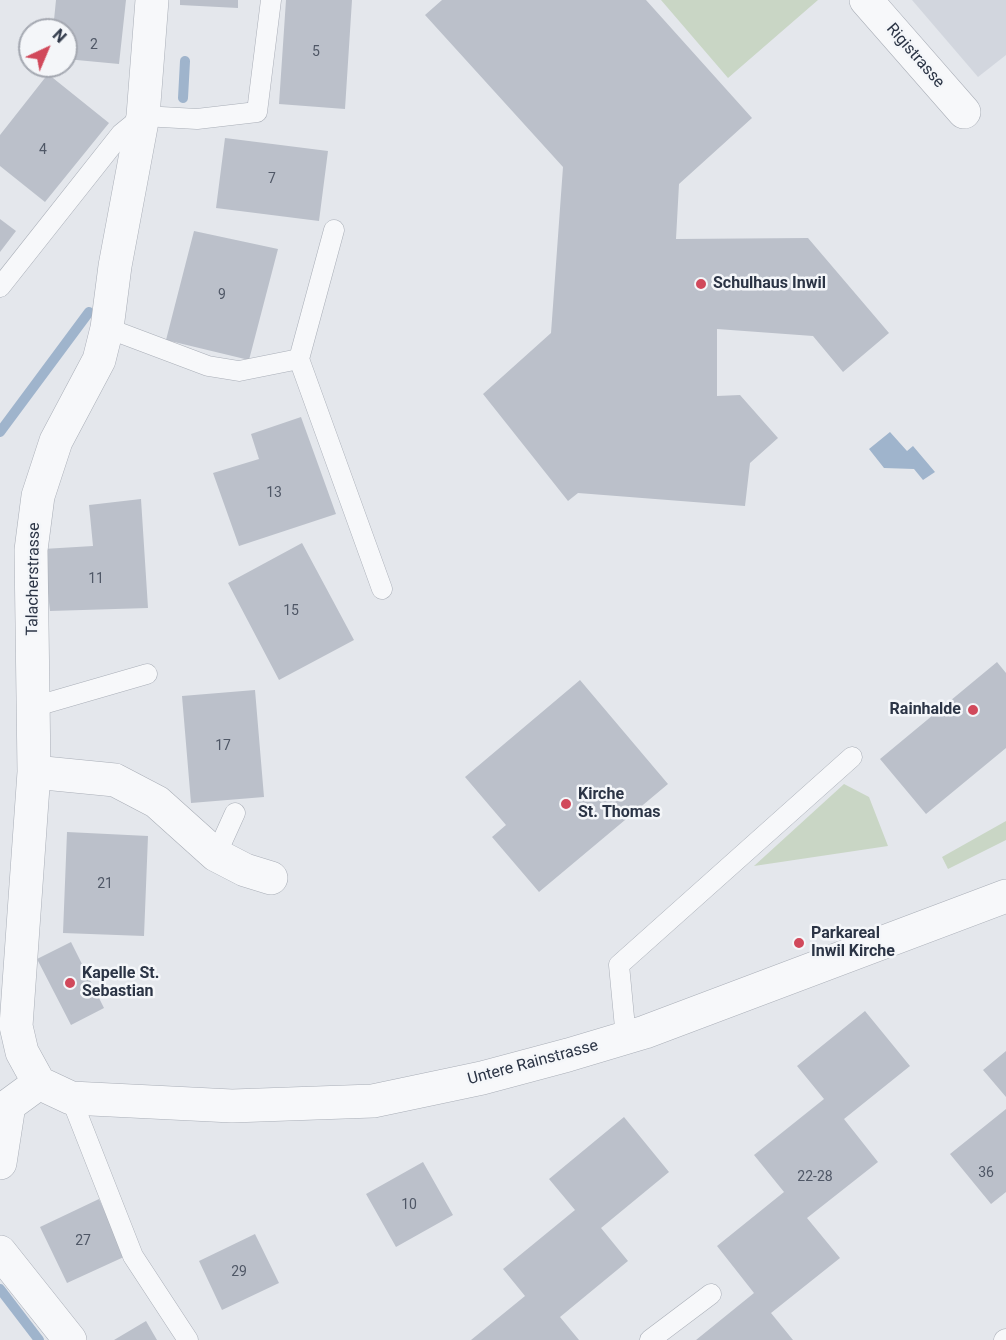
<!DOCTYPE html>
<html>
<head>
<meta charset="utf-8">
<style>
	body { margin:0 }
	#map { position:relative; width:1006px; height:1340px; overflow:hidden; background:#e4e7ec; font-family:Roboto,sans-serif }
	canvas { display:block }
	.north { position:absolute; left:18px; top:18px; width:60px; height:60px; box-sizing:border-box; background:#f4f6f9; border:2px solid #a4a8b1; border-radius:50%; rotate:44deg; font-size:16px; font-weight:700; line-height:24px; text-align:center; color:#2b3445 }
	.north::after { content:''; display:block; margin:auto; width:21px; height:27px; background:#d1495b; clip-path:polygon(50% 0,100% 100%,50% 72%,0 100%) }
</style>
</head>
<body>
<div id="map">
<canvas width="1006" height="1340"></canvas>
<div class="north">N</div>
</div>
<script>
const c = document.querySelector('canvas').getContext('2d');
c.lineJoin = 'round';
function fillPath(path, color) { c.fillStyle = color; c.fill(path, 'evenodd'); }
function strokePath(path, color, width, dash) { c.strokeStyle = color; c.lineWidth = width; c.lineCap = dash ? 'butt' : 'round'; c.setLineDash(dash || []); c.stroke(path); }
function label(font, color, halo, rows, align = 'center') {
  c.font = font + ' Roboto,sans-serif'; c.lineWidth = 5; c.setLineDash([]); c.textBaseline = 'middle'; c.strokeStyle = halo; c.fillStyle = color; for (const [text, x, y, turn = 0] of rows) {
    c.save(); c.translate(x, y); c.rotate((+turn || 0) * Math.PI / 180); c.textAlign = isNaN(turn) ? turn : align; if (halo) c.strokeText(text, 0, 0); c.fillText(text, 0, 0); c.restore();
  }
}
const built = new Path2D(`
	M 912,0 L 1006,0 L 1006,55 L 978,77 Z`);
const green = new Path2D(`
	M 661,0 L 818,0 L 728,78 Z
	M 844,784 L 869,797 L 888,846 L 754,866 Z
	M 1006,821 L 1006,840 L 948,869 L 942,857 Z`);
const water = new Path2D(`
	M 890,432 L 907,451 L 913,446 L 935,472 L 923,480 L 914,469 L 884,468 L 869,449 Z`);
const stream = new Path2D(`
	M 183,98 L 185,61
	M 0,432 L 89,312
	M 0,1289 L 39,1340`);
const building = new Path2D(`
	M 56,0 L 126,0 L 119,64 L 66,59 L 66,30 L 53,30 Z
	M 180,0 L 238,0 L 238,8 L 180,5 Z
	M 286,0 L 352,0 L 345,109 L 279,104 Z
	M 442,0 L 646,0 L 752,118 L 679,184 L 676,239 L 808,238 L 889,333 L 843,372 L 813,336 L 717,329 L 717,396 L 740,395 L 778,438 L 750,463 L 745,506 L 578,493 L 568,501 L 483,394 L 551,333 L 563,167 L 425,15 Z
	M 48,74 L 109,123 L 45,202 L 0,166 L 0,135 Z
	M 225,138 L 328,151 L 319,221 L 216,208 Z
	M 0,219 L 16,231 L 0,252 Z
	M 194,231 L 278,249 L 249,360 L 166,340 Z
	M 301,417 L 336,514 L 239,546 L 213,473 L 259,459 L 251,434 Z
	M 141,499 L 148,608 L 50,611 L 43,549 L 93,546 L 89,505 Z
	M 302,543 L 354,640 L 279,680 L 228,583 Z
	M 997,662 L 1006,673 L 1006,748 L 926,814 L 880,759 Z
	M 580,680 L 668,784 L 539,892 L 492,837 L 506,825 L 465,777 Z
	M 255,690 L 264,797 L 191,803 L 182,696 Z
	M 67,832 L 148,836 L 144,936 L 63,933 Z
	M 71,942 L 104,1008 L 71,1025 L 37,959 Z
	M 865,1011 L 910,1066 L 844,1119 L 878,1162 L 807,1218 L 840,1258 L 771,1313 L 793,1340 L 696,1340 L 754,1293 L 717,1246 L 784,1192 L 754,1155 L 824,1099 L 797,1066 Z
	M 1006,1051 L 1006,1097 L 983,1070 Z
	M 1006,1109 L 1006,1192 L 991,1204 L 950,1154 Z
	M 624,1117 L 669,1172 L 601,1228 L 628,1261 L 560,1317 L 579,1340 L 471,1340 L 525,1296 L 503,1269 L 575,1210 L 549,1179 Z
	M 423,1162 L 453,1215 L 396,1247 L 366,1194 Z
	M 99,1199 L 126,1256 L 67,1283 L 40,1227 Z
	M 255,1234 L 279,1283 L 222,1310 L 199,1261 Z
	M 146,1321 L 157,1340 L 114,1340 Z`);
const service = new Path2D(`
	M 0,287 L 121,134 L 143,116 L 197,119 L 257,112 L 271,0
	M 107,328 L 208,366 L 239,371 L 299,359 L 334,230
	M 299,359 L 382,589
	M 33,707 L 147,674
	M 216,855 L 235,813
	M 626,1038 L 619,965 L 852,757
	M 71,1098 L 133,1256 L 188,1340
	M 650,1340 L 711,1294
	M 1004,1340 L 1006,1339`);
const minor = new Path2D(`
	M 866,0 L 964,112
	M 34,772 L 115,780 L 157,802 L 216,855 L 245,870 L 271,878
	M 39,1083 L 22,1052 L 16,1026 L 34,772 L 31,550 L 38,496 L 56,441 L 99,360 L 107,328 L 115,266 L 143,116 L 152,0
	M 39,1083 L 71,1098 L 232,1106 L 373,1101 L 482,1078 L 568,1055 L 645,1032 L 1006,896
	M 0,1163 L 9,1105 L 39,1083
	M 0,1252 L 70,1340`);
const markers = [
	[701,284,6,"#d1495b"],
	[973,710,6,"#d1495b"],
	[566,804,6,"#d1495b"],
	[799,943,6,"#d1495b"],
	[70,983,6,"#d1495b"]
];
const numberNames = [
	["2",94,45],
	["5",316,52],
	["4",43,150],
	["7",272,179],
	["9",222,295],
	["13",274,493],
	["11",96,579],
	["15",291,611],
	["17",223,746],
	["21",105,884],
	["36",986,1173],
	["22-28",815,1177],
	["10",409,1205],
	["27",83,1241],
	["29",239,1272]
];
const streetNames = [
	["Rigistrasse",915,56,49],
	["Talacherstrasse",34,579,-89],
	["Untere Rainstrasse",533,1063,-15]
];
const poiNames = [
	["Schulhaus Inwil",713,284],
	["Rainhalde",961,710,"right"],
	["Kirche",578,795],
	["St. Thomas",578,813],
	["Parkareal",811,934],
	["Inwil Kirche",811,952],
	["Kapelle St.",82,974],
	["Sebastian",82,992]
];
fillPath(built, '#d2d6de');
fillPath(green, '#c9d6c5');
fillPath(water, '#9fb4cc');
strokePath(stream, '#9fb4cc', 10);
fillPath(building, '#bbc0ca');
strokePath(service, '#a9aeb7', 21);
strokePath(minor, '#a9aeb7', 34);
strokePath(service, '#f7f8fa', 20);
strokePath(minor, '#f7f8fa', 33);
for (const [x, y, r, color] of markers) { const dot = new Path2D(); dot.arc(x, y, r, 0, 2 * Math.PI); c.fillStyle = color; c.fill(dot); strokePath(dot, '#f4f6f9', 2); }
label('14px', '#4f5766', null, numberNames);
label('16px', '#2b3445', '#f4f6f9', streetNames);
label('bold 16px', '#2b3445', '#f4f6f9', poiNames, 'left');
</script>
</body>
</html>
